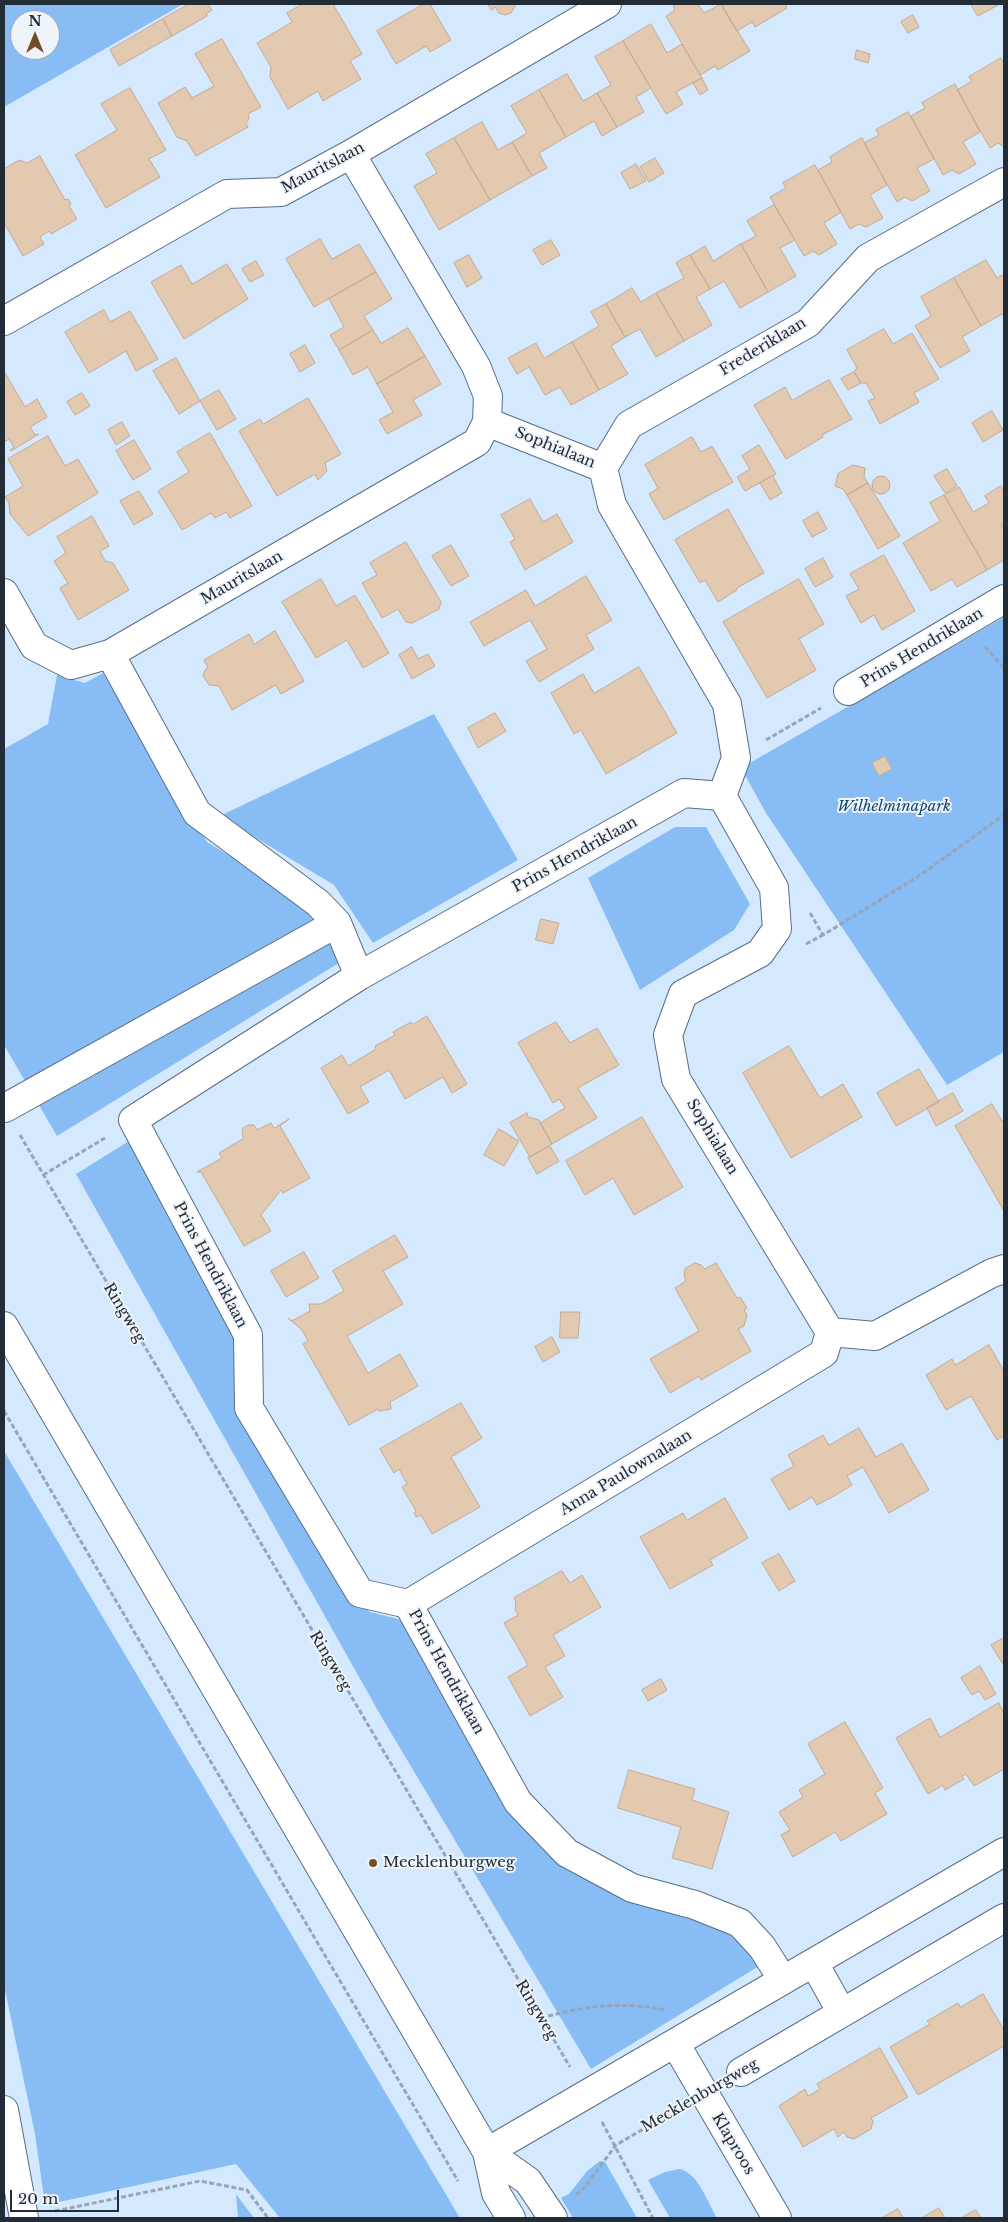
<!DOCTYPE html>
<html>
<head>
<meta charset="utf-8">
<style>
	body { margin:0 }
	#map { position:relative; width:1008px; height:2222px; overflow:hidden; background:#d5e9fe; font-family:"Libre Baskerville",serif }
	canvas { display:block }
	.frame { position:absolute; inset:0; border:5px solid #222c36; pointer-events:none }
	.north { position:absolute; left:10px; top:10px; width:50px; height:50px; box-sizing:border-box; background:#eff4fa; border:1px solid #9da4ac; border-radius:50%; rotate:0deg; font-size:14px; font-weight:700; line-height:20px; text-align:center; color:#222c36 }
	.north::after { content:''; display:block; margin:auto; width:18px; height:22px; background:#714e27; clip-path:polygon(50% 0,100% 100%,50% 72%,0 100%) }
	.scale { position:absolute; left:10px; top:2190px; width:109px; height:22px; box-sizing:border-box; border:2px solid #222c36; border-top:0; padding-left:6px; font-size:15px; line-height:18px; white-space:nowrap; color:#222c36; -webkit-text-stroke:4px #eff4fa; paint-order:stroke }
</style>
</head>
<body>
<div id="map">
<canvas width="1008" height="2222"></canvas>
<div class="frame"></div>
<div class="north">N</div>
<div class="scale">20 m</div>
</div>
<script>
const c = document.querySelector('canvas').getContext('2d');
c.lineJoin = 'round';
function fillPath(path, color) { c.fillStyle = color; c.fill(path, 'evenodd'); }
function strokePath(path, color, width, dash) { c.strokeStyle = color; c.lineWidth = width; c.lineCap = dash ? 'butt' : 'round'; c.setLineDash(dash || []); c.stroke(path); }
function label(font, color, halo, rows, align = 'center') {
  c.font = font + ' "Libre Baskerville",serif'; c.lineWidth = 4; c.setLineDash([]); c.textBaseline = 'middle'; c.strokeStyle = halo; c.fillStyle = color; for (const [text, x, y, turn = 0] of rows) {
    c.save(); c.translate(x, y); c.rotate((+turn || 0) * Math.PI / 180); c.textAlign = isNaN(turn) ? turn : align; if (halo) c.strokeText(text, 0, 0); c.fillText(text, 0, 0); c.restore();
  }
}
const green = new Path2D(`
	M 4,4 L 183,4 L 4,107 ZM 20,20 L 50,20 L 50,50 L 20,50 Z
	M 1004,617 L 1004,1052 L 947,1085 L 766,813 L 741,768 Z
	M 103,673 L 207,842 L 313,907 L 347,958 L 57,1136 L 4,1045 L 4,749 L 48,724 L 57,675 L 85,683 Z
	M 434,714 L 518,860 L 373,943 L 334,885 L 228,821 L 224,814 Z
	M 675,827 L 706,827 L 750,904 L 734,930 L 640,990 L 588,878 Z
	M 129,1141 L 233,1327 L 243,1412 L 350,1592 L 370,1612 L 406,1621 L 551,1849 L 731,1928 L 759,1966 L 591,2069 L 381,1716 L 76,1174 Z
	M 4,1451 L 460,2218 L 280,2218 L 236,2164 L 45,2205 L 35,2134 L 4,1985 Z
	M 600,2161 L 605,2162 L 637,2218 L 573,2218 L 561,2198 L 569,2194 L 587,2171 Z
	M 680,2169 C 698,2173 708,2203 717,2218 L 670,2218 L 648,2180 L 665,2172 Z
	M 236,2194 L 254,2218 L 238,2218 Z`);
const building = new Path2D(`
	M 189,4 L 208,4 L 212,10 L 206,14 L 207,16 L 172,36 L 163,19 Z
	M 303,4 L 333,4 L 362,54 L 350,61 L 361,79 L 323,101 L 318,91 L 288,109 L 270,77 L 271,67 L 257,43 L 292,22 L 287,13 Z
	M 424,4 L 430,4 L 451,40 L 430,52 L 426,46 L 396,64 L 377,31 Z
	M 488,4 L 516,4 L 511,13 L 505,15 L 499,13 L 495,7 L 492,10 Z
	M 674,4 L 698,4 L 704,13 L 721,4 L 750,51 L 718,70 L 715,66 L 700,75 L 666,16 L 674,11 Z
	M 721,4 L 785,4 L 787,8 L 755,27 L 752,22 L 737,31 Z
	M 971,4 L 1000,4 L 978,16 Z
	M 913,15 L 919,27 L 908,33 L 901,22 Z
	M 163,19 L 172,36 L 119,66 L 110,50 Z
	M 651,24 L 667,53 L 682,44 L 702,78 L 676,92 L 683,104 L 666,114 L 623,41 Z
	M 222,39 L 261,107 L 248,114 L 249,119 L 246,123 L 248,127 L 196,156 L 187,141 L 177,137 L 158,103 L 185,87 L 192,98 L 214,86 L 195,54 Z
	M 623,41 L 651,88 L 636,97 L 644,112 L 617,127 L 597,93 L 611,85 L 595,57 Z
	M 857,50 L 870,54 L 868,63 L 855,59 Z
	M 1001,58 L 1004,64 L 1004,147 L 998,143 L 990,148 L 957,90 L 972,81 L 969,77 Z
	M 567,74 L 583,101 L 597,93 L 617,127 L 602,136 L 594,121 L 566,137 L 539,90 Z
	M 702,78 L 708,90 L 700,95 L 693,83 Z
	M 955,84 L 980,132 L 963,142 L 976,164 L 959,174 L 952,170 L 943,175 L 911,116 L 925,108 L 922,103 Z
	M 130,88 L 166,150 L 149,159 L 160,177 L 106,208 L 75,155 L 117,130 L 101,104 Z
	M 539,90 L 566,137 L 539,153 L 547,168 L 532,176 L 512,142 L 527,133 L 511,106 Z
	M 908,112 L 934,159 L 917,168 L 930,191 L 912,201 L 905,197 L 897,202 L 864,143 L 879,135 L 876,130 Z
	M 482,122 L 498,150 L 512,142 L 532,176 L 490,200 L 454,138 Z
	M 454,138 L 490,200 L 439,230 L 414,186 L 437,173 L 426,154 Z
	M 862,138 L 887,185 L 870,195 L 883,218 L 866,227 L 859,224 L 850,229 L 818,170 L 832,162 L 830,157 Z
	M 40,156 L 65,200 L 68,199 L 71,204 L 69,206 L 77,219 L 51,234 L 49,231 L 40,237 L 44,244 L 23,256 L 4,223 L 4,169 L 19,160 L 27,163 Z
	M 655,158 L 664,173 L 649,182 L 640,167 Z
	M 636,164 L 646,181 L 630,189 L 621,173 Z
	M 815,165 L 841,212 L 824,223 L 837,244 L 819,255 L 813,251 L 804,256 L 770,197 L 786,188 L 783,183 Z
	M 774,205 L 795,240 L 780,248 L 796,276 L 768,292 L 741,244 L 756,236 L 747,221 Z
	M 320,239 L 332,259 L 359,244 L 376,272 L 314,307 L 286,259 Z
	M 551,240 L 560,255 L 542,265 L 533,250 Z
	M 741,244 L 768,292 L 740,308 L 724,281 L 710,289 L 690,255 L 705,246 L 713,261 Z
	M 469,255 L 482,278 L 467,287 L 454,263 Z
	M 690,255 L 710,289 L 696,297 L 712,325 L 684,341 L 656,293 L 684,278 L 676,263 Z
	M 986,260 L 997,278 L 1004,274 L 1004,317 L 1002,314 L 981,326 L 954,278 Z
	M 256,261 L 264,275 L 250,282 L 242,269 Z
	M 227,264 L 248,299 L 184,339 L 151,282 L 181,265 L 192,284 Z
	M 376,272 L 392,299 L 364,316 L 373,330 L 339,350 L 330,335 L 344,327 L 329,299 Z
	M 954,278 L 981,326 L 962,337 L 970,351 L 940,368 L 915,326 L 931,316 L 921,297 Z
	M 632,288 L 641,302 L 656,293 L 684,341 L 656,357 L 640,329 L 625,337 L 606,304 Z
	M 606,304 L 625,337 L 611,346 L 628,374 L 599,390 L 572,342 L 599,326 L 591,312 Z
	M 104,310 L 110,322 L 130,311 L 158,359 L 136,371 L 126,351 L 89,373 L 65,332 Z
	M 408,328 L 425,356 L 377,384 L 368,367 L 353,375 L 339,350 L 373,330 L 381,343 Z
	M 884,329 L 893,344 L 912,333 L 939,379 L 914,393 L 919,402 L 880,424 L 868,401 L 875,398 L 866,383 L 861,383 L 854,372 L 857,368 L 847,350 Z
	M 572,342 L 599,390 L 571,405 L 560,387 L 545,395 L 529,367 L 517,374 L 508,358 L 536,343 L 544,358 Z
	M 305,345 L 315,363 L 300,372 L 290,354 Z
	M 425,356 L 441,384 L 413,400 L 422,415 L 387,434 L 379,420 L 393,412 L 377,384 Z
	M 176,358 L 200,401 L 179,414 L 153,371 Z
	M 4,371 L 25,407 L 37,399 L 47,417 L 30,427 L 35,435 L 39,434 L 11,451 L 10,450 L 14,447 L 9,439 L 4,442 Z
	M 854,372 L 861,383 L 848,390 L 841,379 Z
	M 829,380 L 852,419 L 822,435 L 823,437 L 786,459 L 754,405 L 785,387 L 792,400 Z
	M 219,390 L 236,419 L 217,430 L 200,401 Z
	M 82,393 L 90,406 L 75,415 L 67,402 Z
	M 308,398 L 341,454 L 325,463 L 327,471 L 318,480 L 315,474 L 277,496 L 239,431 L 260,419 L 263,424 Z
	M 992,411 L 1003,430 L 983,442 L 972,423 Z
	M 122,422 L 130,436 L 116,445 L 108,430 Z
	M 210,433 L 252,506 L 230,518 L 226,512 L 215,518 L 211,513 L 182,530 L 158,491 L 189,472 L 177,452 Z
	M 48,436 L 65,466 L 78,459 L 98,493 L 28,536 L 10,514 L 9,503 L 5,497 L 23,486 L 8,459 Z
	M 692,437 L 701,452 L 712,446 L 733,482 L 664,520 L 649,494 L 658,488 L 645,465 Z
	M 134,440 L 151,469 L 133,480 L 116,451 Z
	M 759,445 L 776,474 L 745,491 L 737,477 L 750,469 L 742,456 Z
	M 853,465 L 865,468 L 864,477 L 868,483 L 847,495 L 843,489 L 835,486 L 838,474 Z
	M 947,469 L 957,486 L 945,493 L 934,476 Z
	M 773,476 L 782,493 L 770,500 L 760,483 Z
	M872 485a9 9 0 1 1 18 0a9 9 0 1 1-18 0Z
	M 868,483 L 900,536 L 878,549 L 847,495 Z
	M 1001,486 L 1004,491 L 1004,523 L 1001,524 L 1004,530 L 1004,560 L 987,570 L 944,495 L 959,487 L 973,512 L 989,503 L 985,496 Z
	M 139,491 L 153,514 L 134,525 L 120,501 Z
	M 944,495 L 987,570 L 957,587 L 952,579 L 931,591 L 903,543 L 940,521 L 930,503 Z
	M 530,499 L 543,522 L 557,514 L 573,542 L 525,570 L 510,542 L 515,539 L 501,515 Z
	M 728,509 L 764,573 L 737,588 L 737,590 L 718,602 L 705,580 L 700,583 L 675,540 Z
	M 818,512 L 827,529 L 812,537 L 803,521 Z
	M 92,516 L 109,546 L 100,551 L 105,561 L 113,563 L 129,590 L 78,620 L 60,588 L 68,583 L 54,561 L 66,553 L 57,537 Z
	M 406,542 L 441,602 L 439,609 L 412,623 L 406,622 L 398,609 L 382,618 L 362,583 L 377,575 L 370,563 Z
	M 451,545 L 469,576 L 451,586 L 432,556 Z
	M 884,555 L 915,611 L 882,630 L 874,615 L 861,623 L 846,596 L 859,589 L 850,574 Z
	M 823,558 L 833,577 L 815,587 L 805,569 Z
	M 586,576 L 612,620 L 586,635 L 594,649 L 539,682 L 526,661 L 547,649 L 530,620 L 484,646 L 470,622 L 526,590 L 535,606 Z
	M 321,579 L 336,606 L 355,595 L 389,653 L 363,668 L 347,640 L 316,658 L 282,602 Z
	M 799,579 L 824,624 L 799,639 L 816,670 L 767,698 L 723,622 Z
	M 275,631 L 304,681 L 281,694 L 276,685 L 232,710 L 219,686 L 209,685 L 203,676 L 205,670 L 208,668 L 204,660 L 249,634 L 254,644 Z
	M 412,647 L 418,659 L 428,654 L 435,666 L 412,679 L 399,655 Z
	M 639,667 L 677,733 L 606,774 L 581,730 L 574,734 L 551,693 L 583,674 L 594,693 Z
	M 495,713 L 506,731 L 478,748 L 468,728 Z
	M 885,756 L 892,769 L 879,776 L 872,763 Z
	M 541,919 L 559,923 L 553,944 L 536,940 Z
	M 427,1016 L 467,1084 L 452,1093 L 443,1077 L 405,1099 L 389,1070 L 360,1087 L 369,1102 L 348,1114 L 321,1068 L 342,1055 L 348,1066 L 376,1049 L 375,1046 L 395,1035 L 393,1032 L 411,1022 L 413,1024 Z
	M 556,1022 L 570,1043 L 597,1028 L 619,1065 L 578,1088 L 597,1118 L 552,1144 L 540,1123 L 565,1108 L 559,1099 L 553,1103 L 518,1043 Z
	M 789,1046 L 820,1098 L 843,1084 L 862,1117 L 791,1158 L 743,1073 Z
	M 919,1069 L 939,1102 L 896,1126 L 877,1093 Z
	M 953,1093 L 963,1111 L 936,1126 L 927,1108 Z
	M 992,1104 L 1002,1121 L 1004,1120 L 1004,1211 L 955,1126 Z
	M 527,1113 L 528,1117 L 539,1120 L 552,1144 L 530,1157 L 510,1123 Z
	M 642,1117 L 683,1187 L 634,1215 L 613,1178 L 585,1195 L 566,1161 Z
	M 289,1119 L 280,1126 L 310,1178 L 283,1193 L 281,1190 L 261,1215 L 271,1231 L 244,1246 L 201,1172 L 197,1172 L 222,1158 L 219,1153 L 244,1138 L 242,1134 L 243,1128 L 248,1125 L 254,1125 L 257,1130 L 271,1123 L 274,1128 Z
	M 499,1129 L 519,1141 L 504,1166 L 484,1155 Z
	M 550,1146 L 559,1161 L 537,1174 L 528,1158 Z
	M 395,1235 L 408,1257 L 383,1271 L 403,1304 L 347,1336 L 368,1373 L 400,1354 L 418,1386 L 390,1402 L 391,1409 L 379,1411 L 378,1409 L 349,1425 L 303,1344 L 308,1341 L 302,1330 L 288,1318 L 292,1321 L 310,1311 L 309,1304 L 321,1304 L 344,1291 L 333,1271 Z
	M 304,1252 L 319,1278 L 286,1297 L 271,1271 Z
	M 695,1263 L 701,1265 L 705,1269 L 716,1263 L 737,1298 L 740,1297 L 747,1308 L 744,1310 L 747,1315 L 744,1326 L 738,1329 L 751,1351 L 701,1380 L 699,1376 L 670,1393 L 650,1359 L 699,1331 L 675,1288 L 686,1281 L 684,1275 L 685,1269 Z
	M 561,1312 L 580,1312 L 578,1338 L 560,1338 Z
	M 552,1337 L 560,1352 L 543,1362 L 535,1347 Z
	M 989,1345 L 1004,1371 L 1004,1436 L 997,1440 L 971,1396 L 946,1410 L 926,1375 L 952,1359 L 955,1365 Z
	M 461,1403 L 482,1438 L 451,1457 L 480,1507 L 432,1534 L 421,1515 L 416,1517 L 414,1513 L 416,1511 L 402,1487 L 407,1484 L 399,1469 L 394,1473 L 380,1449 Z
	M 859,1428 L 876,1457 L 902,1443 L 929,1490 L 889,1513 L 863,1467 L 847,1476 L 852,1485 L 834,1496 L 817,1505 L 812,1497 L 789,1510 L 771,1479 L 794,1466 L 788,1455 L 823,1435 L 829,1445 Z
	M 725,1498 L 748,1538 L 710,1560 L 713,1565 L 670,1589 L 640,1537 L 683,1513 L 687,1520 Z
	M 779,1554 L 795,1581 L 779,1591 L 762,1563 Z
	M 562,1571 L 570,1583 L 582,1575 L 601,1607 L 553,1635 L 565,1656 L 545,1667 L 563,1697 L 530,1716 L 508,1677 L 528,1665 L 504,1623 L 518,1615 L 515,1609 L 516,1602 L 514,1598 Z
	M 1004,1638 L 1004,1662 L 1002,1663 L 991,1645 Z
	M 980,1666 L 996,1694 L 985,1700 L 979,1691 L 972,1695 L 961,1678 Z
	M 661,1679 L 667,1690 L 648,1701 L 642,1690 Z
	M 999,1703 L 1004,1714 L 1004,1769 L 974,1786 L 966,1774 L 962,1776 L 964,1779 L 945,1790 L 943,1785 L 928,1794 L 896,1738 L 930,1718 L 940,1737 Z
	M 845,1722 L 883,1788 L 875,1793 L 887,1814 L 841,1841 L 835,1832 L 793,1857 L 781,1835 L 790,1830 L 779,1812 L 803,1797 L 799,1790 L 825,1774 L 808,1744 Z
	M 629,1770 L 695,1789 L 692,1800 L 729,1812 L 712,1869 L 672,1858 L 681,1827 L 618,1808 Z
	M 983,1994 L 1004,2030 L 1004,2046 L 918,2095 L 890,2047 L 930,2024 L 927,2021 L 958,2003 L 960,2007 Z
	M 880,2048 L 908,2097 L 871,2118 L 873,2121 L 871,2129 L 854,2139 L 847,2137 L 844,2132 L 838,2137 L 834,2129 L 803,2147 L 779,2106 L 805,2089 L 808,2096 L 820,2089 L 817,2084 Z
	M 939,2208 L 945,2218 L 922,2218 Z
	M 898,2209 L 903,2218 L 882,2218 Z
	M 976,2210 L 981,2218 L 961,2218 Z`);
const path = new Path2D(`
	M 985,647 L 1004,668
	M 766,740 L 821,708
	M 810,913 L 823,935 L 919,876 L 1004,815
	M 806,944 L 823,935
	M 20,1135 L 570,2067
	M 43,1175 L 105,1138
	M 4,1411 L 458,2181
	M 541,2018 C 584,2006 621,2001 666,2010
	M 602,2122 L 653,2218
	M 576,2195 L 585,2187 L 616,2145 L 676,2110
	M 55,2211 L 200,2181 L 247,2190 L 268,2218`);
const minor = new Path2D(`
	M 351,154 L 476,366 L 488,396 L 487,422 L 603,468 L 612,505 L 727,704 L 736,758 L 722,796 L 684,793 L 359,976 L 133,1120 L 248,1335 L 249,1408 L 360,1593 L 408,1604 L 518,1802 L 567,1853 L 632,1888 L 695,1905 L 740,1923 L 762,1947 L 783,1980
	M 4,321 L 227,194 L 281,192 L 351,154 L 607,4
	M 603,468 L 629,425 L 808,323 L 868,258 L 1004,182
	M 4,593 L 34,646 L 71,665 L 110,654 L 477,442 L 487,422
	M 110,654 L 197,813 L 318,903 L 337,923 L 359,976
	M 848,691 L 1004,599
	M 722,796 L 774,888 L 777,929 L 760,953 L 683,994 L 668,1035 L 676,1079 L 830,1332 L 875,1336 L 992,1273 L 1004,1269
	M 5,1108 L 337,923
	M 408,1604 L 824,1353 L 830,1332
	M 814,1963 L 842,2013
	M 675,2043 L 777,2218
	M 741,2072 L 1004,1918
	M 4,2110 L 24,2218
	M 487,2152 L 1004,1852`);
const major = new Path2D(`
	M 4,1326 L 487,2152 L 496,2193 L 511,2218
	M 487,2152 L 528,2181 L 553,2218`);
const markers = [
	[373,1863,5,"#714e27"]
];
const streetNames = [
	["Mauritslaan",323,168,-28],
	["Frederiklaan",763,347,-31],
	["Sophialaan",555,448,22],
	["Mauritslaan",242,578,-30],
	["Prins Hendriklaan",922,648,-31],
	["Prins Hendriklaan",575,855,-29],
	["Sophialaan",712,1137,59],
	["Prins Hendriklaan",210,1265,62],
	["Ringweg",124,1313,59],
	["Anna Paulownalaan",626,1473,-31],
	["Ringweg",330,1661,59],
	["Prins Hendriklaan",446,1672,61],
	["Ringweg",536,2010,59],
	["Mecklenburgweg",700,2096,-30],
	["Klaproos",733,2144,59]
];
const parkNames = [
	["Wilhelminapark",894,807]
];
const poiNames = [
	["Mecklenburgweg",383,1863]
];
fillPath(green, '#87bdf4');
fillPath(building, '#e3c9b0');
strokePath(building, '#c3aa91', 1);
strokePath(minor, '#576e85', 30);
strokePath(major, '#576e85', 30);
strokePath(path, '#96a6b7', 3, [5, 2.5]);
strokePath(minor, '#fff', 28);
strokePath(major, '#fff', 28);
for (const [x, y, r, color] of markers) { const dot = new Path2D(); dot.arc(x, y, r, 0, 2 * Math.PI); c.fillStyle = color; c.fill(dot); strokePath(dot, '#eff4fa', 2); }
label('15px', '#222c36', '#eff4fa', streetNames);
label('italic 15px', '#114471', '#eff4fa', parkNames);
label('15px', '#222c36', '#eff4fa', poiNames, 'left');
</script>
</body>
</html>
